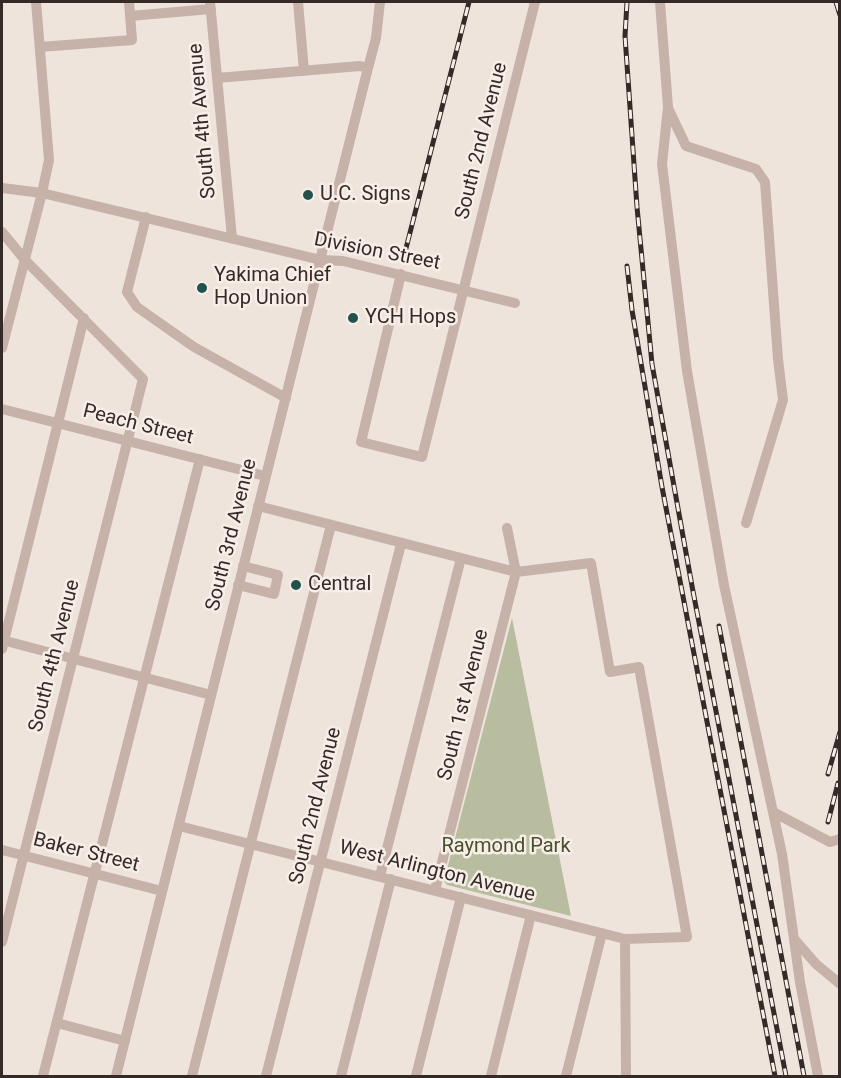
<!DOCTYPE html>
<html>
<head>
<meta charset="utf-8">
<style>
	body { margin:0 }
	#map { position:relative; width:841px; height:1078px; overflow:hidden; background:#efe4dc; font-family:Roboto,sans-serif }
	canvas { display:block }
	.frame { position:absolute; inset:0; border:3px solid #342a28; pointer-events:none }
</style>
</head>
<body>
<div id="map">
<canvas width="841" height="1078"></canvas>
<div class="frame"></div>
</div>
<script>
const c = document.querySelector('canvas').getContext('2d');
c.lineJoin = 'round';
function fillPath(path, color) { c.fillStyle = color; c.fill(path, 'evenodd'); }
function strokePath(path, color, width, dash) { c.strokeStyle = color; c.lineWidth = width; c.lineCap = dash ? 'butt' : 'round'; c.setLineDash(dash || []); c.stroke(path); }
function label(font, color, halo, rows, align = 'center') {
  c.font = font + ' Roboto,sans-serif'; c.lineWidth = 5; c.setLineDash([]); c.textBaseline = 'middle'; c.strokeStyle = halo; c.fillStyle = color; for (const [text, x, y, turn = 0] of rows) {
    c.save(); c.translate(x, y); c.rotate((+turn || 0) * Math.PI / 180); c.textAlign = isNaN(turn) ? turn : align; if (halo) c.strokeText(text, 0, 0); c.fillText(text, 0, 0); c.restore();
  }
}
const green = new Path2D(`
	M 512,618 L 571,916 L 447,885 L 444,881 Z`);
const minor = new Path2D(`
	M 210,2 L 232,238
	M 298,2 L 304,71
	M 660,2 L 668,107 L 662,164 L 687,371 L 724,585 L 782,854 L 800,982 L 818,1076
	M 130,16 L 211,9
	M 40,47 L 132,40 L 129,2
	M 217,78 L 360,66 L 368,68
	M 668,108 L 686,146 L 756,169 L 765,182 L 778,359 L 783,400 L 746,523
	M 2,188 L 42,193 L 321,260 L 343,261 L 515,303
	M 146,217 L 127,292 L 137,307 L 194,347 L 286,398
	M 2,232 L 25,260 L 143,379 L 2,942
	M 401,274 L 361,442 L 422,457 L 535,2
	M 2,348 L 42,193 L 49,160 L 36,2
	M 2,409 L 265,476
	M 238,585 L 274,594 L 278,575 L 243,566
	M 2,640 L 211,695
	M 2,649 L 84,318
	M 773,812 L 830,842 L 840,839
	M 179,826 L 625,939 L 687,937 L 639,667 L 610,672 L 591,563 L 516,572 L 258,506
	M 2,850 L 162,891
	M 380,876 L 461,558
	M 435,890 L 516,572 L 507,528
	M 625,939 L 626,1076
	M 795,940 L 816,964 L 840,984
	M 57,1023 L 125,1041
	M 43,1076 L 200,459
	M 116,1076 L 368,68 L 376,38 L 380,2
	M 192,1076 L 331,525
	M 266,1076 L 401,544
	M 341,1076 L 391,879
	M 416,1076 L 461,897
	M 491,1076 L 531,915
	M 566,1076 L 602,933`);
const rail = new Path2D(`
	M 627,2 L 625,36 L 637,207 L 652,364 L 692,586 L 786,1076
	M 836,2 L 840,15
	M 403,260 L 469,2
	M 627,266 L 632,310 L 662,487 L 775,1076
	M 719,626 L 804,1076
	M 828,774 L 840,732
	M 828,822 L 838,783`);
const markers = [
	[308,195,6,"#22524e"],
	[202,288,6,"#22524e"],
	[353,318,6,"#22524e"],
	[296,585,6,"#22524e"]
];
const streetNames = [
	["South 4th Avenue",203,121,-95],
	["South 2nd Avenue",482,141,-76],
	["Division Street",377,252,11],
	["Peach Street",138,425,14],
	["South 3rd Avenue",232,535,-76],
	["South 4th Avenue",55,656,-76],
	["South 1st Avenue",464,705,-76],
	["South 2nd Avenue",316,806,-76],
	["Baker Street",86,853,14],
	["West Arlington Avenue",437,872,14]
];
const poiNames = [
	["U.C. Signs",320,195],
	["Yakima Chief",214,276],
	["Hop Union",214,299],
	["YCH Hops",365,318],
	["Central",308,585]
];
const parkNames = [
	["Raymond Park",506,847]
];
fillPath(green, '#b7bd9e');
strokePath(minor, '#c6b2a9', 10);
strokePath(rail, '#342a28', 5);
strokePath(rail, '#f8eee8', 3, [9]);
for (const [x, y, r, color] of markers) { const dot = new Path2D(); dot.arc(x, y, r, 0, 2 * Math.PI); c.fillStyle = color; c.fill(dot); strokePath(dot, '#f8eee8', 2); }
label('20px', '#342a28', '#f8eee8', streetNames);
label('20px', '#342a28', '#f8eee8', poiNames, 'left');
label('20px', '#48502e', '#f8eee8', parkNames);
</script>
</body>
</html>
